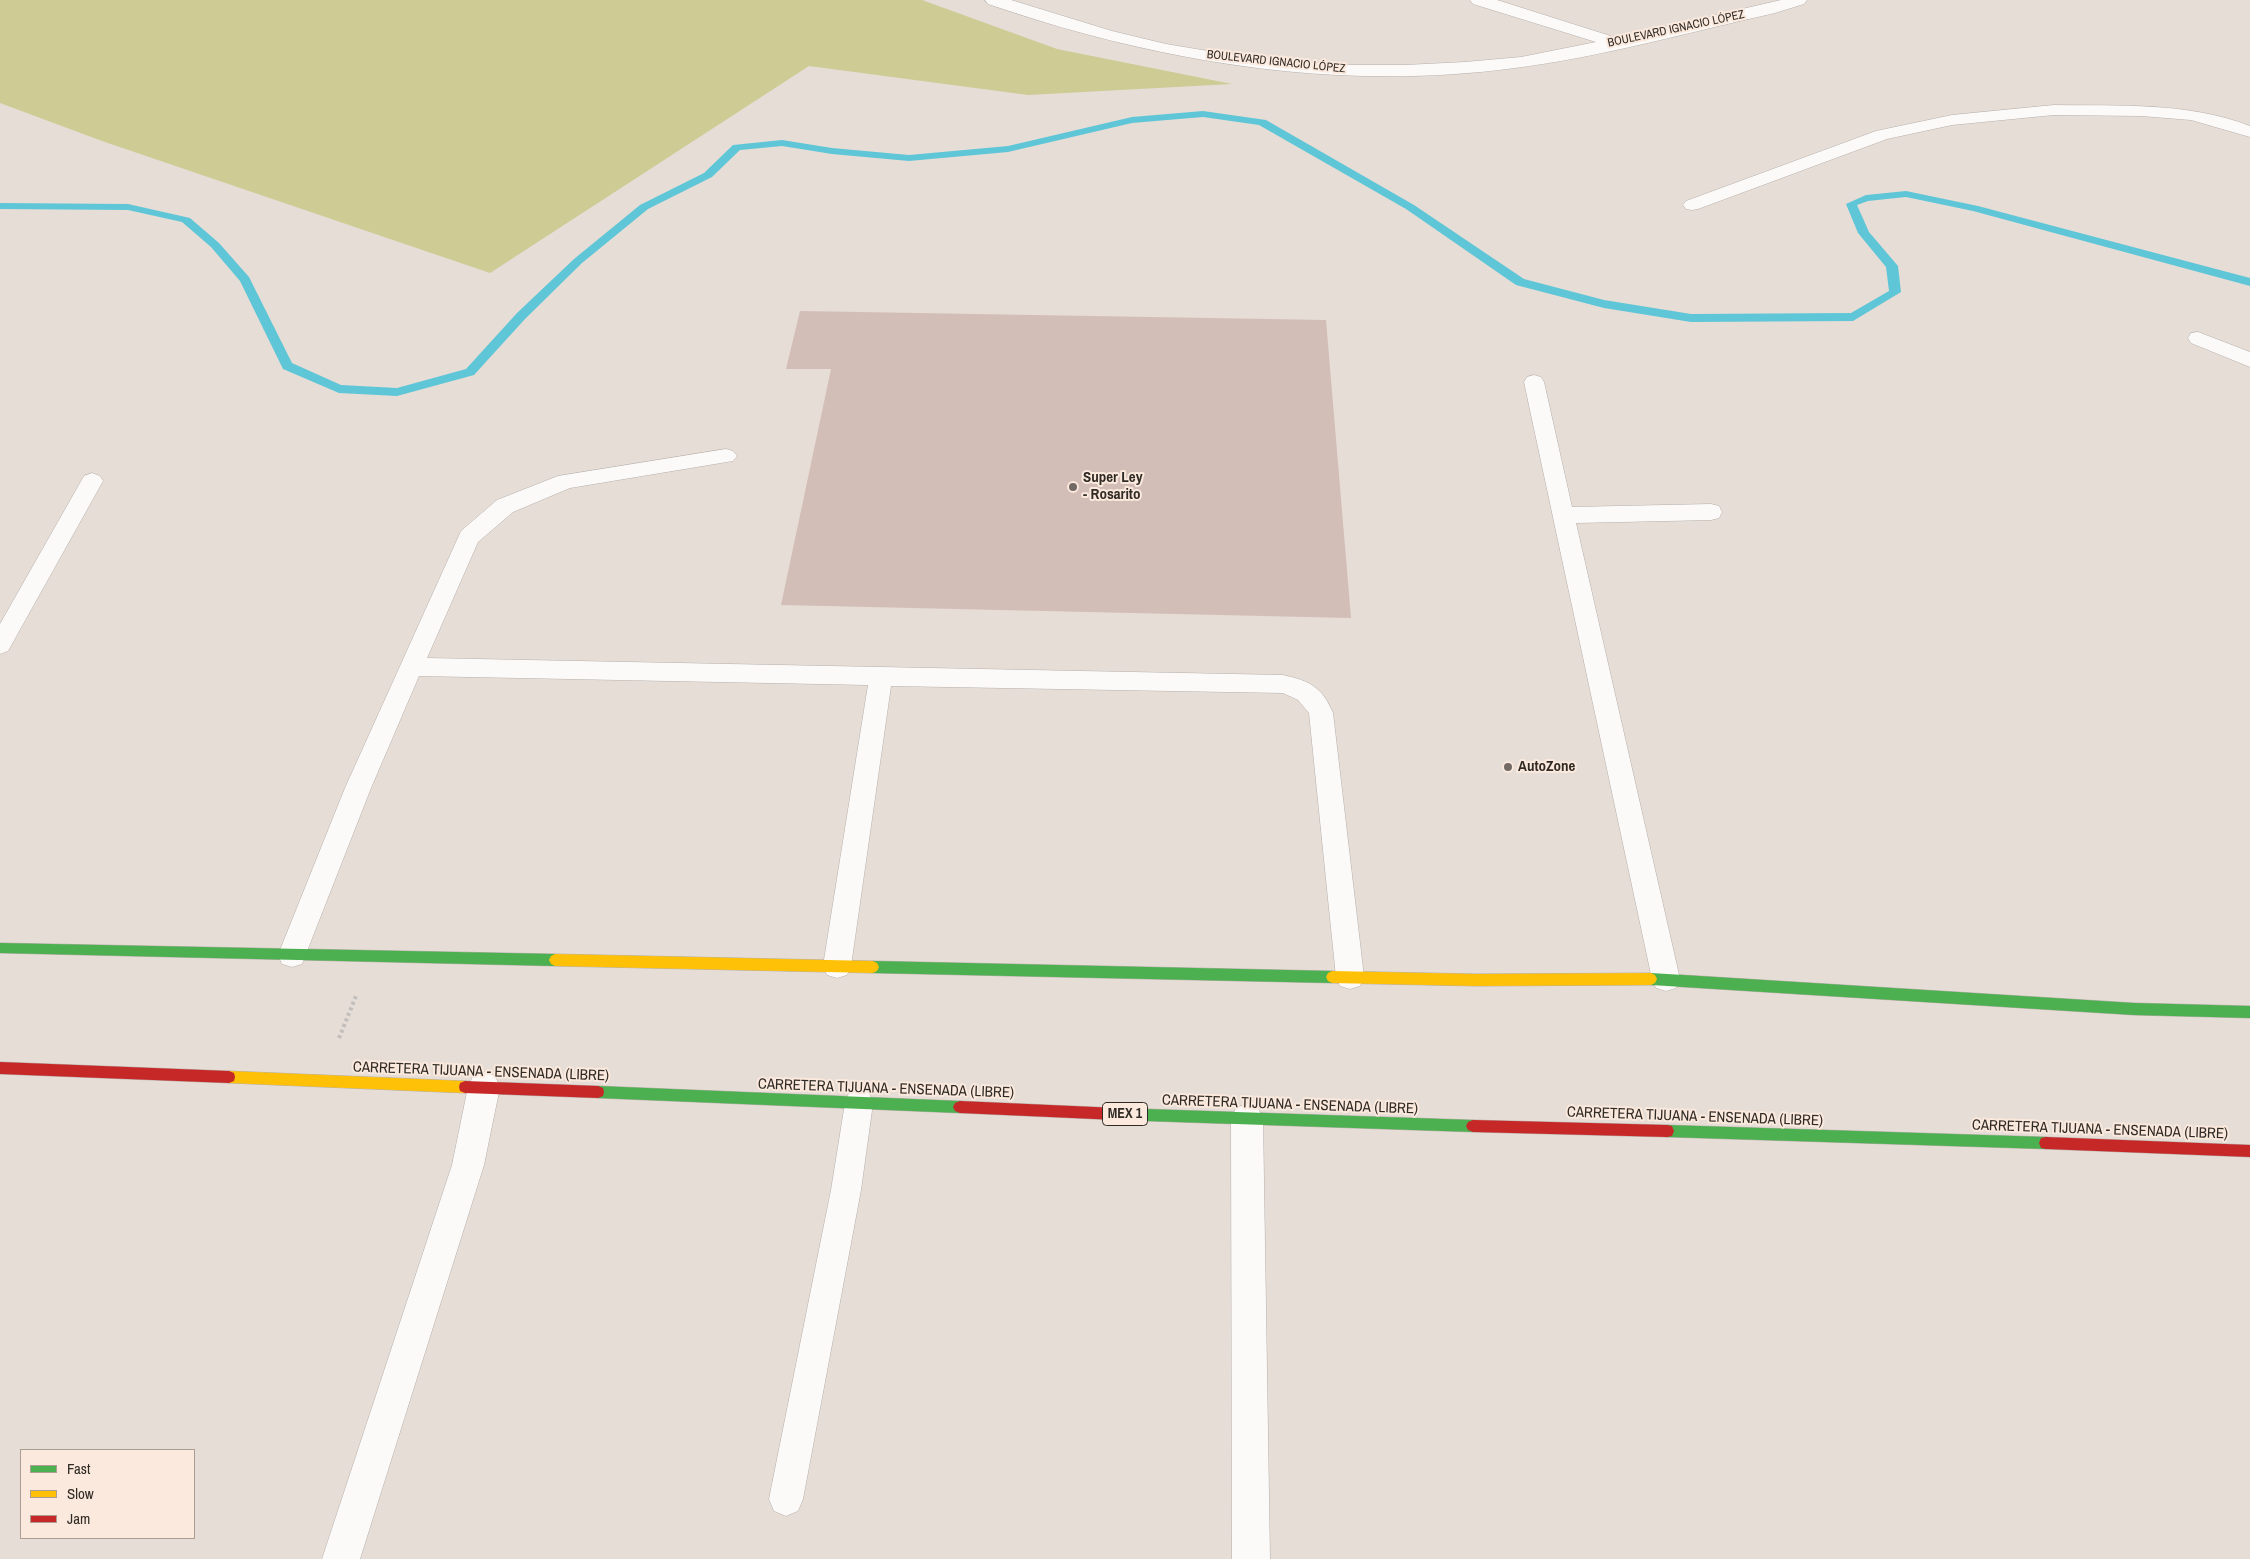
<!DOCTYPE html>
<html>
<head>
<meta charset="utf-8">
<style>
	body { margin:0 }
	#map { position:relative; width:2250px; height:1559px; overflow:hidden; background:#e6ddd6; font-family:"Archivo Narrow",sans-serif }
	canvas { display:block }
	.legend { position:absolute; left:20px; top:1449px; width:175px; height:90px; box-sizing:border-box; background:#fae9dc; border:1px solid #aa9d93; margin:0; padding:6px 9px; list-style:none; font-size:15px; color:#312b26 }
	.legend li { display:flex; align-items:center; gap:10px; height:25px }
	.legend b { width:25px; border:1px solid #aa9d93 }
</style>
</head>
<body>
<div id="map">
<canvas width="2250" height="1559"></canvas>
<ul class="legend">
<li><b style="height:6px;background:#4caf50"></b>Fast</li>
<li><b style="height:6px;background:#ffc107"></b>Slow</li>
<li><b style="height:6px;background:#c62828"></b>Jam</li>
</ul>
</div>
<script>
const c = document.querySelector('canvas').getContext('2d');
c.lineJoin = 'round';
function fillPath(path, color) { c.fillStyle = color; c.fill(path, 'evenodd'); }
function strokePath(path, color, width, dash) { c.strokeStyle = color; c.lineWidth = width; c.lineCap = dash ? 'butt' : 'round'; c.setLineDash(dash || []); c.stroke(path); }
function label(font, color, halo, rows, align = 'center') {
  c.font = font + ' "Archivo Narrow",sans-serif'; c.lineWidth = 4; c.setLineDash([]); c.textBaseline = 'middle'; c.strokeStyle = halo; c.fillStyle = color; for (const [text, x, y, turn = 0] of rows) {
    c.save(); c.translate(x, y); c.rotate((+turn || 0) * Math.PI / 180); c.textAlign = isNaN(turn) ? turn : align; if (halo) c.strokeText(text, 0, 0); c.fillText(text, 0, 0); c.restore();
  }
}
const green = new Path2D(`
	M 0,0 L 922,0 L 1057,49 L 1232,84 L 1028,95 L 809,66 L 490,273 L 102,141 L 0,103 Z`);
const stream = new Path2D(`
	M 1203,111 L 1266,120 L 1414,205 L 1524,279 L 1604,300 L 1691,314 L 1851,313 L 1889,291 L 1886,267 L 1858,233 L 1846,204 L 1866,195 L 1906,191 L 1978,206 L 2250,278 L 2250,286 L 1973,211 L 1906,197 L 1868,201 L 1857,205 L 1869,232 L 1898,266 L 1901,292 L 1853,321 L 1691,322 L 1604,308 L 1516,285 L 1406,209 L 1259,125 L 1203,117 L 1132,123 L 1008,152 L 909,161 L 832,154 L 782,146 L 740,150 L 712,177 L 648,209 L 582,263 L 525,319 L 474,375 L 397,396 L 339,393 L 283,369 L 240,281 L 211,247 L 182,222 L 128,210 L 0,209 L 0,203 L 128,204 L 190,218 L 219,243 L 249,277 L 292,363 L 341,385 L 397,388 L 466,369 L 517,313 L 574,259 L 640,205 L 704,173 L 733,145 L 782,140 L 832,148 L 909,155 L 1008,146 L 1132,117 Z`);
const building = new Path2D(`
	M 800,311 L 1326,320 L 1351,618 L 781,605 L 831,369 L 786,369 Z`);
const path = new Path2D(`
	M 339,1038 L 356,996`);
const lane = new Path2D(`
	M 2054,105 C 2120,106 2188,102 2250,126 L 2250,137 L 2191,120 L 2141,116 L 2054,115 L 1952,125 L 1887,139 L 1698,209 L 1692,210 L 1686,209 L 1683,205 L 1686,201 L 1876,131 L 1952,115 Z
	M 2198,332 L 2250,352 L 2250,367 L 2191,343 L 2188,338 L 2191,333 Z
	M 1534,375 L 1541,377 L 1544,382 L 1572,507 L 1711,504 L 1719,506 L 1722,512 L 1719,518 L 1711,520 L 1576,523 L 1680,979 L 1676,988 L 1666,991 L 1656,988 L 1652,979 L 1524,382 L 1527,377 Z
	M 726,449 L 733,451 L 737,456 L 733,461 L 570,488 L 513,512 L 478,542 L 427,658 L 1283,675 C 1310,681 1322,687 1333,713 L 1364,977 L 1360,986 L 1350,989 L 1340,986 L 1336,977 L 1309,713 L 1298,700 L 1283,693 L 891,686 L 851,966 L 847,975 L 837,978 L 827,975 L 823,966 L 868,685 L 419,676 L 371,788 L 302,964 L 292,967 L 282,964 L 278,955 L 345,788 L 461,531 L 497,500 L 558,476 Z
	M 92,473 L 100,476 L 103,481 L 8,651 L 0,654 L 0,624 L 84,476 Z
	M 859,1089 L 869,1093 L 873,1103 L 861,1190 L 803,1499 L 798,1511 L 786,1516 L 774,1511 L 769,1499 L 831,1190 L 845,1103 L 849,1093 Z`);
const street = new Path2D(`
	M 985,0 L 1011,0 L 1112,31 L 1166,44 L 1226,54 L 1286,61 L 1346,65 L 1405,65 L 1465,62 L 1521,57 L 1596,42 L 1473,4 L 1470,0 L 1497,0 L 1617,38 L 1781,0 L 1807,0 L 1804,4 L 1775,13 C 1689,32 1602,57 1515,68 C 1336,92 1157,62 988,4 Z
	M 484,1072 L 495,1076 L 500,1087 L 484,1165 L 360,1559 L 322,1559 L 452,1165 L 468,1087 L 473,1076 Z
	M 1247,1104 L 1258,1108 L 1263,1119 L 1270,1559 L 1232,1559 L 1231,1119 L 1236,1108 Z`);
const fast = new Path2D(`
	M 0,943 L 555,954 L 559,956 L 561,960 L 559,964 L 555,966 L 0,953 Z
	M 873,961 L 1332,971 L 1336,973 L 1338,977 L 1336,981 L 1332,983 L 873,973 L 869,971 L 867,967 L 869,963 Z
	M 1651,973 L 2134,1003 L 2250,1006 L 2250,1018 L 2134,1015 L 1651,985 L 1647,983 L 1645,979 L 1647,975 Z
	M 598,1086 L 960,1101 L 965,1103 L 967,1107 L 965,1111 L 960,1113 L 598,1098 L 593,1096 L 592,1092 L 593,1088 Z
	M 1117,1108 L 1473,1120 L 1478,1122 L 1480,1126 L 1478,1130 L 1473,1132 L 1117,1120 L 1112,1118 L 1110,1114 L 1112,1110 Z
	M 1667,1125 L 2046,1137 L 2051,1138 L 2053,1143 L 2051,1148 L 2046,1149 L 1667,1137 L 1662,1136 L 1660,1131 L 1662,1126 Z`);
const slow = new Path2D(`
	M 555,954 L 873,961 L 877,963 L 879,967 L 877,971 L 873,973 L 555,966 L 551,964 L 549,960 L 551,956 Z
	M 1332,971 L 1476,974 L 1651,973 L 1655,975 L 1657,979 L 1655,983 L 1651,985 L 1476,986 L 1332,983 L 1328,981 L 1326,977 L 1328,973 Z
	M 229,1071 L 465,1081 L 470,1083 L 471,1087 L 470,1091 L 465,1093 L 229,1083 L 224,1081 L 223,1077 L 224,1073 Z`);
const jam = new Path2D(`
	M 0,1062 L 229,1071 L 234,1073 L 235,1077 L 234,1081 L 229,1083 L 0,1074 Z
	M 465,1081 L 598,1086 L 603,1088 L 604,1092 L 603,1096 L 598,1098 L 465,1093 L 460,1091 L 459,1087 L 460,1083 Z
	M 960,1101 L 1117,1108 L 1122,1110 L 1124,1114 L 1122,1118 L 1117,1120 L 960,1113 L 955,1111 L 953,1107 L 955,1103 Z
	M 1473,1120 L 1667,1125 L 1672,1126 L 1674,1131 L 1672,1136 L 1667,1137 L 1473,1132 L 1468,1130 L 1466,1126 L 1468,1122 Z
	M 2046,1137 L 2250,1145 L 2250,1157 L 2046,1149 L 2041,1148 L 2039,1143 L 2041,1138 Z`);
const markers = [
	[1073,487,5,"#706964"],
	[1508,767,5,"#706964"]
];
const farStreetnames = [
	["BOULEVARD IGNACIO LÓPEZ",1676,29,-12],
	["BOULEVARD IGNACIO LÓPEZ",1276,62,6]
];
const shields = [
	[1125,1114,45]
];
const shieldNames = [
	["MEX 1",1125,1114]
];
const poiNames = [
	["Super Ley",1083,478],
	["- Rosarito",1083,495],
	["AutoZone",1518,767]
];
const streetNames = [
	["CARRETERA TIJUANA - ENSENADA (LIBRE)",481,1072,2],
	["CARRETERA TIJUANA - ENSENADA (LIBRE)",886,1089,2],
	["CARRETERA TIJUANA - ENSENADA (LIBRE)",1290,1105,2],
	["CARRETERA TIJUANA - ENSENADA (LIBRE)",1695,1117,2],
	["CARRETERA TIJUANA - ENSENADA (LIBRE)",2100,1130,2]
];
fillPath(green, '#cecb95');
fillPath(stream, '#5fc6d7');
fillPath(building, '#d3bdb7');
strokePath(lane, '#b6afaa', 1);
strokePath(street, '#b6afaa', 1);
strokePath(fast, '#b6afaa', 1);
strokePath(slow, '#b6afaa', 1);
strokePath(jam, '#b6afaa', 1);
strokePath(path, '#c1bebc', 4, [3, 3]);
fillPath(lane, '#fbfaf9');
fillPath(street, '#fbfaf9');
fillPath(fast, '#4caf50');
fillPath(slow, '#ffc107');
fillPath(jam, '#c62828');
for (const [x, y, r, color] of markers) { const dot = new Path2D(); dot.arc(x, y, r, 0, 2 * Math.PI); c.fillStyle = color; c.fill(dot); strokePath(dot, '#fae9dc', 2); }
label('12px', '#312b26', '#fae9dc', farStreetnames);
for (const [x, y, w] of shields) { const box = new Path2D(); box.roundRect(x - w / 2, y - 11.5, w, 23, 4); c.fillStyle = '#fae9dc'; c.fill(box); strokePath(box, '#312b26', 1); }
label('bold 14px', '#312b26', null, shieldNames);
label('bold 15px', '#312b26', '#fae9dc', poiNames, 'left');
label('15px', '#312b26', '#fae9dc', streetNames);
</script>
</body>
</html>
